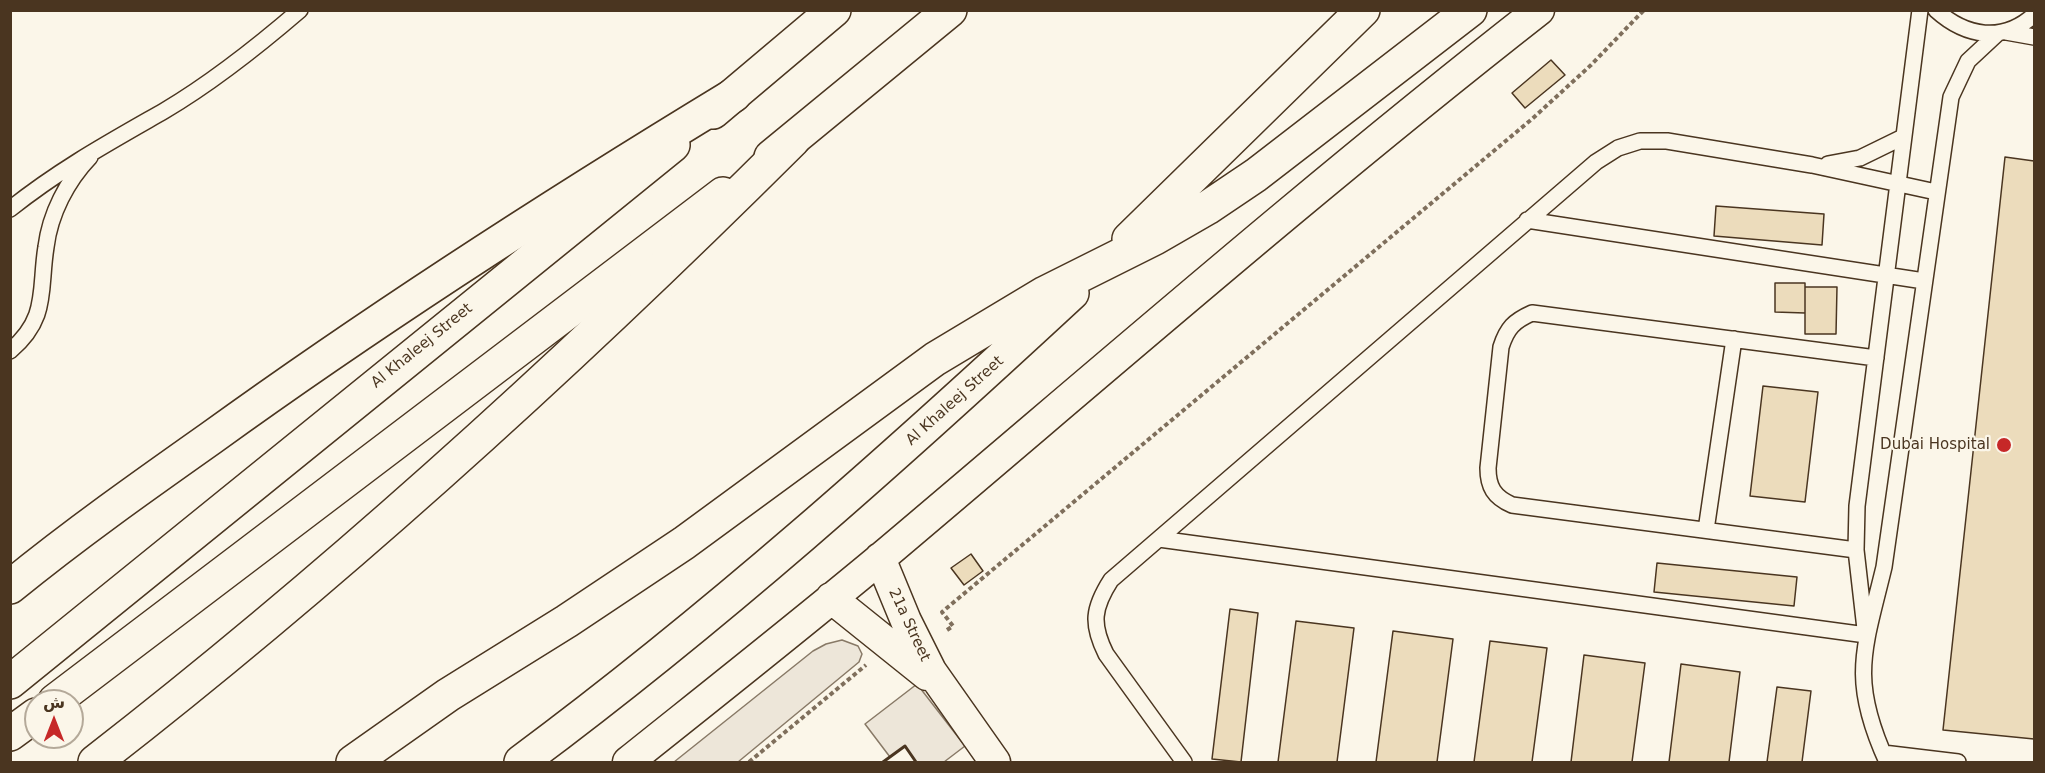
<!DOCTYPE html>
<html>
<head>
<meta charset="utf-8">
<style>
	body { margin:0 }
	#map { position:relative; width:2045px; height:773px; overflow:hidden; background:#fbf6e9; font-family:"DejaVu Sans",Vazirmatn,sans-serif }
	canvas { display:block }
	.frame { position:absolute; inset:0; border:12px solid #4a3520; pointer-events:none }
	.north { position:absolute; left:24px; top:689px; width:60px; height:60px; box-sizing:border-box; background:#fbf6e9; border:2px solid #b4a999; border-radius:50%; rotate:0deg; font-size:16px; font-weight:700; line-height:24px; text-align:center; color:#4a3520 }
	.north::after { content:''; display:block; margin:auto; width:21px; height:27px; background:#c62828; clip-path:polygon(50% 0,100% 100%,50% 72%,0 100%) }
</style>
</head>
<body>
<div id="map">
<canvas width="2045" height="773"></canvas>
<div class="frame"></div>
<div class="north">ش</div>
</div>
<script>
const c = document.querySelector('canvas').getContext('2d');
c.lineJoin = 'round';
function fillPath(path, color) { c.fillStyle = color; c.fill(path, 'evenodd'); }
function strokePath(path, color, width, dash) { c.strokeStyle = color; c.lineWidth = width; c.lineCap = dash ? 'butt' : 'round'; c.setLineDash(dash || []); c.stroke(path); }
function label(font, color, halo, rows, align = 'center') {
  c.font = font + ' "DejaVu Sans",sans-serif'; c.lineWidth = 4.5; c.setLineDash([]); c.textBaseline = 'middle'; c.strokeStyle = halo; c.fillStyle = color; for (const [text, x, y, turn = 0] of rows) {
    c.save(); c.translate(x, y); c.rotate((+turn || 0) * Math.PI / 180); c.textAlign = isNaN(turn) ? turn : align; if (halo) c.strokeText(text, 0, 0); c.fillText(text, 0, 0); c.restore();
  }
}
const green = new Path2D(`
	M 842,640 L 858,646 L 862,654 L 859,662 L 738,762 L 674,762 L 813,651 L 826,644 Z
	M 917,684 L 965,746 L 944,762 L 916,762 L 905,746 L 890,757 L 865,724 Z`);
const building = new Path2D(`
	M 1551,60 L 1565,75 L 1525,108 L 1512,93 Z
	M 2005,157 L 2034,161 L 2034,739 L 1943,730 Z
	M 1716,206 L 1824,214 L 1822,245 L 1714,236 Z
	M 1775,283 L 1805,283 L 1805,313 L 1775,312 Z
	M 1805,287 L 1837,287 L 1836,334 L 1805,334 Z
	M 1763,386 L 1818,392 L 1805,502 L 1750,496 Z
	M 971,554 L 983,571 L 964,585 L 951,568 Z
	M 1657,563 L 1797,577 L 1794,606 L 1654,592 Z
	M 1230,609 L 1258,613 L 1241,762 L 1212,759 Z
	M 1296,621 L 1354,628 L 1337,762 L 1278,762 Z
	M 1393,631 L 1453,639 L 1437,762 L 1376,762 Z
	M 1490,641 L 1547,648 L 1532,762 L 1474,762 Z
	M 1584,655 L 1645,663 L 1632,762 L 1571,762 Z
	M 1681,664 L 1740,672 L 1729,762 L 1669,762 Z
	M 1777,687 L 1811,691 L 1802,762 L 1767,762 Z`);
const path = new Path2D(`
	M 947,630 L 953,626 L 942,612 L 1532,119 L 1591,65 L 1644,10
	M 749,762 L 866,665`);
const lane = new Path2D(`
	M 1936,10 C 1966,37 2003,43 2034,15
	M 2006,32 L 2034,37
	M 1828,164 L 1860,158 L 1903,137
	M 10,209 C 62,168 108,143 164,111 C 213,82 257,47 300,10
	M 1527,220 L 1924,281
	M 10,351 C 49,318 39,290 46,247 C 50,214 67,181 90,157
	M 1706,530 L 1734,339
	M 1159,539 L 1866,635
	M 1856,550 L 1512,505 C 1494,497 1488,487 1488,468 L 1501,347 C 1507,328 1514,321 1532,313 L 1876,358
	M 1865,629 L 1856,550 L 1857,506 L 1920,10
	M 1883,753 L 1958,762
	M 1184,762 L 1106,654 C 1091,624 1093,608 1111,580 L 1596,162 L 1618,148 L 1640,141 L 1667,141 L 1812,165 L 1936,192
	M 1887,762 C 1849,679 1864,650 1884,567 L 1951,97 L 1968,61 L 1997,34`);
const street = new Path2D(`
	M 880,558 L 906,621 L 931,671 L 995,762
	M 831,598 L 927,675
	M 628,762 C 713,694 798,627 882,557 C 1100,373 1314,186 1539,10`);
const primary = new Path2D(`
	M 713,112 L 834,10
	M 771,157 L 950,10
	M 1129,239 L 1363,10
	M 10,682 L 673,145
	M 55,701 L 723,194
	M 10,734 L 36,715
	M 353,762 L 448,695 L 567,621 L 684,543 L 935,359 L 1045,293 L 1155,238 L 1207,208 L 1256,175 L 1470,10
	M 521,762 C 715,618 895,457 1072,293`);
const highway = new Path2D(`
	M 10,587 C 75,534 143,486 211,438 C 380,316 556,203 734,95
	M 95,762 C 341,571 572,360 793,140`);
const wall = new Path2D(`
	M 883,762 L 905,746 L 916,762`);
const markers = [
	[2004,445,8,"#c62828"]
];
const streetNames = [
	["Al Khaleej Street",422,346,-39],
	["Al Khaleej Street",955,401,-42],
	["21a Street",909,625,65]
];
const poiNames = [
	["Dubai Hospital",1990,445]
];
fillPath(green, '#ede6d9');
strokePath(green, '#887966', 1.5);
fillPath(building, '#ecdcbc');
strokePath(building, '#4a3520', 1.5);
strokePath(lane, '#4a3520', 18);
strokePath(street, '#4a3520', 33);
strokePath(primary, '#4a3520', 36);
strokePath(highway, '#4a3520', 36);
strokePath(path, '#7f6f5c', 4, [4.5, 3]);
strokePath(lane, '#fbf6e9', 15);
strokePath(street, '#fbf6e9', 30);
strokePath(primary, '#fbf6e9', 33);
strokePath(highway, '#fbf6e9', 33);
strokePath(wall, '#4a3520', 3);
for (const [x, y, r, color] of markers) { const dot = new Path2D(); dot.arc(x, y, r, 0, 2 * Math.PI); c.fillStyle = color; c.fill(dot); strokePath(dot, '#fbf6e9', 2); }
label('15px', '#4a3520', '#fbf6e9', streetNames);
label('15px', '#4a3520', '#fbf6e9', poiNames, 'right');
</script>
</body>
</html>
